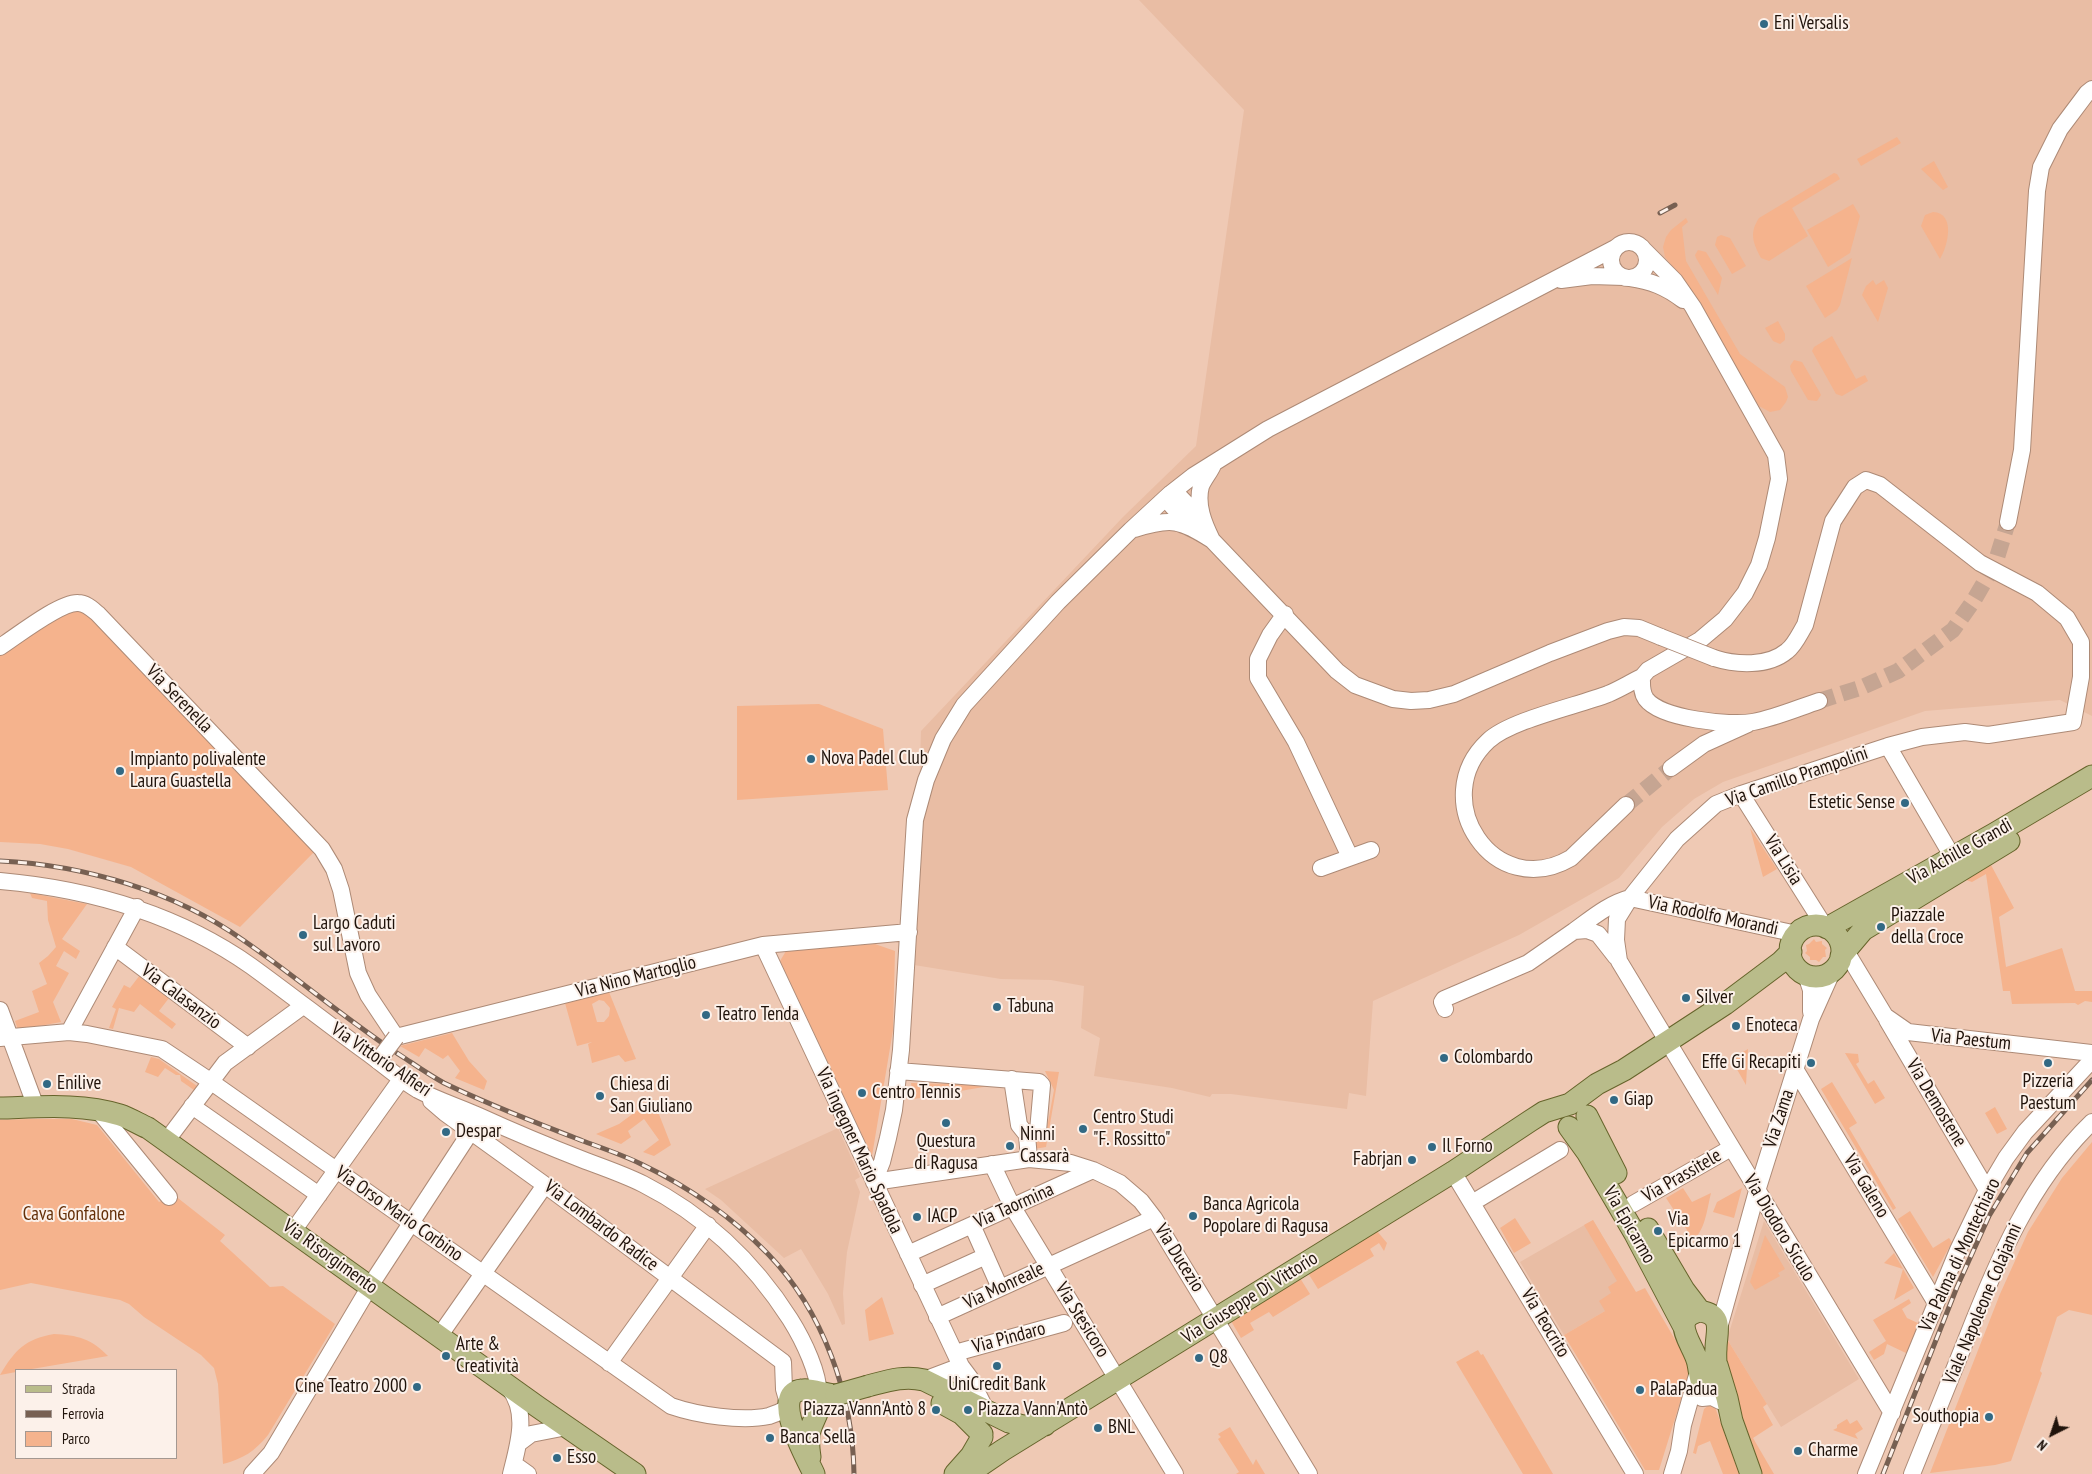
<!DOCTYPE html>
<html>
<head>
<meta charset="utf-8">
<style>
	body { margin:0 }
	#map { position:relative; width:2092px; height:1474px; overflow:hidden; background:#efc9b4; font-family:"PT Sans Narrow",sans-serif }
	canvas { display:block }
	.legend { position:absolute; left:15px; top:1369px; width:162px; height:90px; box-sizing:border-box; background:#fcf1ea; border:1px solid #a49891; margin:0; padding:6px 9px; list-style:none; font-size:15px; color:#20130b }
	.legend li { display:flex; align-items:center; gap:10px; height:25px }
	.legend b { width:25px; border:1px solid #a49891 }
	.north { position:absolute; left:2027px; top:1409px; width:50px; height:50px; -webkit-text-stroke:4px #fcf1ea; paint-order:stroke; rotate:221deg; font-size:14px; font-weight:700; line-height:20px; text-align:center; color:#20130b }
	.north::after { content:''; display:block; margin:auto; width:18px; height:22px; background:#20130b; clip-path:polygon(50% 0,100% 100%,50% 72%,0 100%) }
</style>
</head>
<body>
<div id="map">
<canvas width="2092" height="1474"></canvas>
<ul class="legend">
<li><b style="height:6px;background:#b9bc8a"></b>Strada</li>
<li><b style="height:6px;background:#776052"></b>Ferrovia</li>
<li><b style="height:14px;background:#f5b38d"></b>Parco</li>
</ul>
<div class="north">N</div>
</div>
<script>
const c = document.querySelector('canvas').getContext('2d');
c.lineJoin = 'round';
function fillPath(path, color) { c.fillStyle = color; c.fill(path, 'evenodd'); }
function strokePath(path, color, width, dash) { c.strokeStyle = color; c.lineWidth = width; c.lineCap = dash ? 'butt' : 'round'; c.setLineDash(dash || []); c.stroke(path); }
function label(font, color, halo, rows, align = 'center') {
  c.font = font + ' "PT Sans Narrow",sans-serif'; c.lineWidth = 4; c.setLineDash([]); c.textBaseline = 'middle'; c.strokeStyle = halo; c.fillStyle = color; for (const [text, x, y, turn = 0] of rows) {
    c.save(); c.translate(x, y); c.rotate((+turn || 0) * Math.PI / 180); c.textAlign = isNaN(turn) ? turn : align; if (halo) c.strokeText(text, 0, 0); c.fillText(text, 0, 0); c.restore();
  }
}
const built = new Path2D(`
	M 1139,0 L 2092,0 L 2092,716 L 2060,700 L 1925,711 L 1723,782 L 1694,799 L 1662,827 L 1619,878 L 1519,935 L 1373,1001 L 1366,1096 L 1349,1093 L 1347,1109 L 1231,1094 L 1212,1094 L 1210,1097 L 1172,1088 L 1094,1076 L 1100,1038 L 1081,1028 L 1084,986 L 1051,980 L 1001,979 L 914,965 L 921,731 L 1123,517 L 1196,446 L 1244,110 Z
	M 838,1128 L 860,1177 L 855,1180 L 860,1192 L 847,1252 L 843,1293 L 845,1324 L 842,1325 L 828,1294 L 801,1249 L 784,1258 L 721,1200 L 705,1189 Z
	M 1593,1220 L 1636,1293 L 1564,1335 L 1520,1262 Z
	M 1764,1221 L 1859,1379 L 1781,1427 L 1727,1339 Z`);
const green = new Path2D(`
	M 1897,137 L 1901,143 L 1861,166 L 1857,159 Z
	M 1934,161 L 1948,187 L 1943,190 L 1921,169 Z
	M 1834,173 L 1837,174 L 1840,179 L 1792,208 L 1808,236 L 1769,261 L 1761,258 C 1753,243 1749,233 1759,218 Z
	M 1853,204 L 1860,216 L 1850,253 L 1828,267 L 1807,230 Z
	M 1933,212 C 1956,213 1948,246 1940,259 L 1921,226 L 1925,215 Z
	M 1686,218 L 1688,222 L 1682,227 L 1686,261 L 1740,354 L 1785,387 L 1788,397 L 1786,402 L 1780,410 L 1770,412 L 1759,406 L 1690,288 L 1665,257 L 1663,247 L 1666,237 L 1671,230 Z
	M 1721,235 L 1730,238 L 1746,266 L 1732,274 L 1715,245 L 1717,237 Z
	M 1698,250 L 1706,252 L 1722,278 L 1718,295 L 1696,258 L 1695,255 Z
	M 1852,258 L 1840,305 L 1837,310 L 1825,318 L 1806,286 Z
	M 1873,280 L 1876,285 L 1884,280 L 1888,288 L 1878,322 L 1862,295 L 1866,286 Z
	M 1778,321 L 1785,334 L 1785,340 L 1780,344 L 1773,341 L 1765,328 Z
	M 1832,336 L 1856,379 L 1865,375 L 1868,381 L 1842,396 L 1836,394 L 1812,351 L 1814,347 Z
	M 1794,360 L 1802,362 L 1819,391 L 1821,395 L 1817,401 L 1808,400 L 1791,371 L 1790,366 Z
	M 70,611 L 84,611 L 168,694 L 167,700 L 174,701 L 316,850 L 240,927 L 131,867 L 68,849 L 40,844 L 0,842 L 0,653 Z
	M 819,704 L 883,729 L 888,790 L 737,800 L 737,706 Z
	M 1750,828 L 1777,869 L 1763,877 Z
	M 1991,865 L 2014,908 L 1999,917 L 2006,967 L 2062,948 L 2075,991 L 2092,991 L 2092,1002 L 2085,1001 L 2078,1005 L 2075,1003 L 2012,1004 L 2010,991 L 2003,991 L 1986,874 L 1972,882 L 1966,880 Z
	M 30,893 L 87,904 L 62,939 L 80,951 L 76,959 L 64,951 L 56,966 L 69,973 L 53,1002 L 61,1022 L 18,1030 L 15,1021 L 39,1012 L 32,991 L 47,984 L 39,963 L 48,956 L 56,947 L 48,920 L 47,901 L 32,898 Z
	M 1814,939 L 1816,942 L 1822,941 L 1822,944 L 1827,948 L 1825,950 L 1826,957 L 1823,957 L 1819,962 L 1816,960 L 1810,960 L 1810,957 L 1805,953 L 1807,951 L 1806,945 L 1809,944 Z
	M 875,944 L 895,951 L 893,1030 L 872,1156 L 780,961 L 786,951 Z
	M 140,975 L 169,998 L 159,1011 L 176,1024 L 172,1029 L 140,1004 L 134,1012 L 119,1008 L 113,1029 L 109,1028 L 116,1009 L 112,1007 L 124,985 L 130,988 Z
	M 609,992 L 636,1059 L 625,1062 L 619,1055 L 592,1063 L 588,1044 L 592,1042 L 577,1046 L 565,1003 ZM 599,1000 L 604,1001 L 610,1008 L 609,1016 L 604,1022 L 597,1022 L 592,1004 Z
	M 452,1033 L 469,1061 L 487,1081 L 484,1090 L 455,1078 L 460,1071 L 448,1055 L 443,1059 L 425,1048 L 419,1057 L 400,1046 Z
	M 1748,1049 L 1746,1085 L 1731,1059 Z
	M 1845,1053 L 1858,1054 L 1859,1062 L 1856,1064 L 1868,1084 L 1874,1080 L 1885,1098 L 1875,1104 Z
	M 151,1057 L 159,1059 L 197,1086 L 194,1090 L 181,1081 L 180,1075 L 176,1075 L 165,1068 L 158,1077 L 145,1072 Z
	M 1045,1071 L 1059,1072 L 1046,1147 L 1034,1149 L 1034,1140 L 1046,1133 L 1054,1090 Z
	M 1832,1082 L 1857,1123 L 1849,1128 L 1896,1208 L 1893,1210 L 1821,1089 Z
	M 911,1083 L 995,1085 L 914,1099 Z
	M 653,1099 L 671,1145 L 654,1156 L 643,1152 L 659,1140 L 644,1119 L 628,1131 L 631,1137 L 621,1144 L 596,1134 L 619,1124 Z
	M 1995,1107 L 2007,1129 L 1997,1134 L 1985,1113 Z
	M 28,1119 L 72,1119 L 97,1125 L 159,1202 L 174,1195 L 225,1235 L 220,1241 L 270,1287 L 283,1286 L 335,1324 L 268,1435 C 255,1451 243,1459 223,1464 L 218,1384 L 214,1368 L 201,1355 L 144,1317 L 129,1304 L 120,1300 L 31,1283 L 0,1290 L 0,1120 Z
	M 2092,1142 L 2092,1315 L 2069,1310 L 2057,1317 L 2040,1371 L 2042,1373 L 2011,1461 L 1995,1465 L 1930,1473 L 2000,1294 L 2028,1232 L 2062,1178 Z
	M 1683,1188 L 1692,1202 L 1711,1193 C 1707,1209 1705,1234 1690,1242 L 1687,1230 L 1666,1198 Z
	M 1742,1188 L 1734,1218 L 1713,1212 L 1717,1202 Z
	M 1910,1211 L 1933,1248 L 1949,1238 L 1952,1242 L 1933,1277 L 1898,1219 Z
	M 1515,1218 L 1531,1243 L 1514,1253 L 1500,1228 Z
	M 1593,1220 L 1636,1292 L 1645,1288 L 1691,1367 L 1659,1470 L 1645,1470 L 1564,1335 L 1605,1311 L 1599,1301 L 1611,1293 L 1608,1287 L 1617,1281 L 1584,1225 Z
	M 1377,1231 L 1387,1243 L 1384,1251 L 1379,1243 L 1370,1249 L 1374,1256 L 1318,1289 L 1308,1273 Z
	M 1765,1235 L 1785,1269 L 1778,1273 L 1780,1276 L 1755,1290 L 1750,1282 Z
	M 1894,1253 L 1914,1288 L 1894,1300 L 1903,1269 L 1884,1263 Z
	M 1300,1278 L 1310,1294 L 1273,1317 L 1269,1312 L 1250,1323 L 1254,1330 L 1241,1338 L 1231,1321 Z
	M 882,1297 L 894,1334 L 869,1341 L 865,1310 Z
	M 1909,1299 L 1911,1303 L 1902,1309 L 1907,1318 L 1920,1324 L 1908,1354 L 1887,1344 L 1884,1354 L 1874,1360 L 1869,1352 L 1886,1341 L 1873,1320 Z
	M 54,1334 C 77,1335 92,1339 108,1356 L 26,1370 L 16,1370 L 16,1372 L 0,1375 C 15,1350 25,1339 54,1334 Z
	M 1727,1339 L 1767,1404 L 1763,1407 L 1773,1425 L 1753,1438 L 1774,1474 L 1761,1474 L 1725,1362 Z
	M 1478,1350 L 1481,1355 L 1483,1354 L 1553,1474 L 1523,1474 L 1456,1362 Z
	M 1710,1404 L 1715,1407 L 1739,1474 L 1723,1474 L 1710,1441 L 1698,1446 L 1696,1454 L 1693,1453 L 1704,1409 Z
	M 1847,1419 L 1850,1424 L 1857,1420 L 1863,1429 L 1855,1434 L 1858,1439 L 1833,1430 L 1837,1428 L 1837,1425 Z
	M 1230,1427 L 1253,1465 L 1256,1459 L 1265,1474 L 1236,1474 L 1239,1472 L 1218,1439 L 1221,1437 L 1218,1434 Z`);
const minorTunnel = new Path2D(`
	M 1819,701 L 1860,688 L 1898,671 L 1953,630 L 1974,600 L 1995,564 L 2008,522
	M 1626,805 L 1671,768`);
const minor = new Path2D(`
	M1611 260a18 18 0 1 1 36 0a18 18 0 1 1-36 0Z
	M 1644,250 L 1675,281 L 1693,307 L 1776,455 L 1779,479 L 1767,538 L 1759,565 L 1745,593 L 1725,619 L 1700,640 L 1648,670 L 1642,677 C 1642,684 1641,692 1646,699 C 1661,719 1730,726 1753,722 C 1775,718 1798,708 1819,701
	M 1630,278 C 1651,281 1666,287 1683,300
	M 1561,280 L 1592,276 L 1624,277
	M 2008,522 L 2022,450 L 2037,191 L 2041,167 L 2060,129 L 2087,93 L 2092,89
	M 1191,526 L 1172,506 L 1170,494 L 1180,497 L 1202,520
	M 1135,529 C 1172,517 1180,520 1212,540 L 1337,671 L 1355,685 L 1393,699 L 1411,701 L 1429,700 L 1454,694 L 1550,653 L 1608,631 L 1624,627 L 1639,628 L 1661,637
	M 1212,540 C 1204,524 1196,505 1201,486 C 1204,479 1210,472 1213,465
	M 1285,614 L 1270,635 L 1258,659 L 1258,678 L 1296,742 L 1350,857
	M 0,647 C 17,636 60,602 78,603 C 86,603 92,609 98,614 L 322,849 L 334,869 L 341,890 L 358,973 L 368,995 L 396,1037 L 763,945 L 909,932
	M 1714,658 C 1736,665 1768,667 1787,651 C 1795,645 1800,633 1805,625 L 1833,521 L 1855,487 L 1866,480 L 1880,485 L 1980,563 L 2037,593 L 2067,618 L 2081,642 L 2081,677 L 2073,722 L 1988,735 L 1965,732 L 1922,737 L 1888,746 L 1741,794 L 1716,804 L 1677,839 L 1630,898 L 1617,919 L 1616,940 L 1619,961 L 1892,1413
	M 1888,746 L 1952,856
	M 1671,768 L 1704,744 L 1748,724
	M 1741,794 L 1825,927
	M 1626,805 L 1571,858 C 1494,903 1426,799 1488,741 C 1510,720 1577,706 1608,694 C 1620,689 1631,682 1642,677
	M 1321,868 L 1371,850
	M 0,881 C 90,889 177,914 251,966 C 291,995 329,1025 369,1054 C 385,1066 401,1080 418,1090 C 437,1100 459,1107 479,1116 C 514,1132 550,1147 586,1161 C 605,1168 625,1175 643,1184 C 704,1215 753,1261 790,1319 C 802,1338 822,1377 818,1399
	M 1574,931 C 1592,918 1608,904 1630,898 L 1797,934
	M 1841,943 L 1885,1016 L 1908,1032 L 2092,1053
	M 763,945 L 961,1366
	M 115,947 L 248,1047
	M 1806,975 L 1811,990 L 1811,1012
	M 1445,1009 L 1442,1002 L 1444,999 L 1528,963 L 1574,931 L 1587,930 L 1598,934 L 1616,957
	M 0,1010 L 36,1107
	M 1887,1020 L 1987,1190
	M 69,1032 L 137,907
	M 0,1038 L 69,1032 L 87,1034 L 162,1049 L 210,1081 L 671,1406 C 697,1415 742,1422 769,1416 C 776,1414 782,1411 787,1408
	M 1795,1069 L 1936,1303
	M 898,1071 L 1039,1082 L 1042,1085 L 1038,1131 L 1027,1135
	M 1012,1079 L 1019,1125 L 1027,1135 L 1029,1159
	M 431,1101 L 445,1113 L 545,1185 L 783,1362 L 784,1389 L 788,1403
	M 192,1106 L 319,1195
	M 98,1110 L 169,1197
	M 167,1140 L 225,1063 L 303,1006
	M 992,1164 L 1012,1206 L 1175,1474
	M 1453,1172 L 1635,1474
	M 874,1182 L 882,1162 L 888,1138 L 894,1110 L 901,1050 L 915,820 L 926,780 L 943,739 L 964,705 L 1058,602 L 1131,530 L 1170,494 L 1193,476 L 1268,429 L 1617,247
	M 874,1182 L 1029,1159 L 1071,1163 L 1093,1170 L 1120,1183 L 1141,1201 L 1154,1218 L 1309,1474
	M 1472,1203 L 1560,1150
	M 1633,1204 L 1731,1148
	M 972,1225 L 1000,1288
	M 293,1231 L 402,1078
	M 908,1254 L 1093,1170
	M 922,1285 L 986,1256
	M 937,1317 L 1154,1218
	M 1719,1328 L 1757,1191 L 1811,1019 L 1832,972
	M 440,1335 L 545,1185
	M 955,1353 L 1064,1323
	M 609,1363 L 708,1225
	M 924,1380 L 961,1366 L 970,1378 L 987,1412
	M 509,1388 C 529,1413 518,1445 511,1474
	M 1702,1398 L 1712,1397 L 1720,1401
	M 519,1443 L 531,1434 L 567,1427
	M 514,1464 L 528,1474
	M 252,1474 L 271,1453 L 370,1286 L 477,1122
	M 1672,1474 L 1679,1451 L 1683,1425 L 1699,1368
	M 1866,1474 L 1958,1250 L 1987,1190 L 2006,1158 L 2025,1132 L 2092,1060
	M 1912,1474 C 1930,1429 1948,1385 1966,1340 C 1997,1261 2030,1182 2092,1122`);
const major = new Path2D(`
	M1790 951a26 26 0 1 1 52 0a26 26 0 1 1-52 0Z
	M 1827,928 L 1994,834 L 2092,776
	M 1841,956 L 1863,930 L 2009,841
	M 0,1108 C 39,1107 82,1103 120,1115 C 129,1118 139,1124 148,1128 L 538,1407 L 635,1474
	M 1587,1116 L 1616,1173
	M 1569,1127 L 1587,1152 L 1635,1234 L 1684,1327
	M 1648,1229 L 1684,1290 L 1700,1311
	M 1700,1311 C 1725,1315 1716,1332 1716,1349 C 1715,1358 1717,1368 1716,1377 L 1711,1383 L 1706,1383 L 1701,1380 C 1699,1373 1699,1366 1697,1360 C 1692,1343 1669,1318 1700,1311 Z
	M 1717,1365 L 1727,1398 L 1732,1421 L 1751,1474
	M 868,1386 C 887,1381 904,1375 924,1380 L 1009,1422 L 1023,1426 L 1045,1425
	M 942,1403 L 962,1414 L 982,1434
	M 810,1457 C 809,1450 808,1443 809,1436 C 810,1419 829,1406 812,1392
	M 814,1474 C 807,1458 769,1393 802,1390 C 812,1388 824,1395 836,1395
	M 955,1474 L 971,1456 L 982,1437
	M 968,1474 L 1003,1450 L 1453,1172 L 1530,1121 L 1544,1112 L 1570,1104 L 1597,1084 L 1624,1070 L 1725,1004 L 1781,962 L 1791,952`);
const rail = new Path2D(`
	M 1660,213 L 1675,205
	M 0,861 C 84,865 174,891 243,940 C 298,978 349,1022 406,1059 C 418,1067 431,1076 444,1083 C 489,1105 537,1123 583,1141 C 602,1148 623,1155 641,1164 C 689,1187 731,1216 768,1254 C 823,1311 853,1395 854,1474
	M 1883,1474 L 1957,1287 L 1989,1216 L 2027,1153 L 2092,1080`);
const minorBridge = new Path2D(`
	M 1661,637 L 1714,658
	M 378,1061 L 396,1037`);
const majorBridge = new Path2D(`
	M 836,1395 L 868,1386`);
const markers = [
	[1764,24,5,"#326984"],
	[811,759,5,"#326984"],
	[120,771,5,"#326984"],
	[1905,803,5,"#326984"],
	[1881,927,5,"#326984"],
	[303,935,5,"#326984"],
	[1686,998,5,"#326984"],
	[997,1007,5,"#326984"],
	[706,1015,5,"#326984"],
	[1736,1026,5,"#326984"],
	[1444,1058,5,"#326984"],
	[1811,1063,5,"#326984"],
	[2048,1063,5,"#326984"],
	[47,1084,5,"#326984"],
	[862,1093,5,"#326984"],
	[600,1096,5,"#326984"],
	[1614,1100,5,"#326984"],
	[946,1123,5,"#326984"],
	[1083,1129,5,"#326984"],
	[446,1132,5,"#326984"],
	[1010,1146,5,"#326984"],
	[1432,1147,5,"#326984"],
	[1412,1160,5,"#326984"],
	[1193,1216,5,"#326984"],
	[917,1217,5,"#326984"],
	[1658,1231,5,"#326984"],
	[446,1356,5,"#326984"],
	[1199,1358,5,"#326984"],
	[997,1366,5,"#326984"],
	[417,1387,5,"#326984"],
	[1640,1390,5,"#326984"],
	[936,1410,5,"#326984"],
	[968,1410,5,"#326984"],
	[1989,1417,5,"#326984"],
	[1098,1428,5,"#326984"],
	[770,1438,5,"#326984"],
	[1798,1451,5,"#326984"],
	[557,1458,5,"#326984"]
];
const poiNames = [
	["Eni Versalis",1774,24],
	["Nova Padel Club",821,759],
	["Impianto polivalente",130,760],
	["Laura Guastella",130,782],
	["Estetic Sense",1895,803,"right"],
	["Piazzale",1891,916],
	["della Croce",1891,938],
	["Largo Caduti",313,924],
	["sul Lavoro",313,946],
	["Silver",1696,998],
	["Tabuna",1007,1007],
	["Teatro Tenda",716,1015],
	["Enoteca",1746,1026],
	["Colombardo",1454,1058],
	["Effe Gi Recapiti",1801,1063,"right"],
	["Pizzeria",2048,1082,"center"],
	["Paestum",2048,1104,"center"],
	["Enilive",57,1084],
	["Chiesa di",610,1085],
	["San Giuliano",610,1107],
	["Centro Tennis",872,1093],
	["Giap",1624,1100],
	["Centro Studi",1093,1118],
	["\"F. Rossitto\"",1093,1140],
	["Despar",456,1132],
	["Ninni",1020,1135],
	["Cassarà",1020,1157],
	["Questura",946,1142,"center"],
	["di Ragusa",946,1164,"center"],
	["Il Forno",1442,1147],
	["Fabrjan",1402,1160,"right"],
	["Banca Agricola",1203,1205],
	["Popolare di Ragusa",1203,1227],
	["IACP",927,1217],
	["Via",1668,1220],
	["Epicarmo 1",1668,1242],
	["Arte &",456,1345],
	["Creatività",456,1367],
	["Q8",1209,1358],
	["UniCredit Bank",997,1385,"center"],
	["Cine Teatro 2000",407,1387,"right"],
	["PalaPadua",1650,1390],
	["Piazza Vann'Antò 8",926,1410,"right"],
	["Piazza Vann'Antò",978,1410],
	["Southopia",1979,1417,"right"],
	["BNL",1108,1428],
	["Banca Sella",780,1438],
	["Charme",1808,1451],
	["Esso",567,1458]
];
const streetNames = [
	["Via Serenella",179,699,46],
	["Via Camillo Prampolini",1797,777,-19],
	["Via Achille Grandi",1960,852,-29],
	["Via Lisia",1783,860,58],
	["Via Rodolfo Morandi",1713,916,12],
	["Via Nino Martoglio",636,977,-14],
	["Via Calasanzio",181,997,37],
	["Via Paestum",1971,1040,6],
	["Via Vittorio Alfieri",381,1060,34],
	["Via Demostene",1936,1103,59],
	["Via Zama",1779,1119,-72],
	["Via ingegner Mario Spadola",859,1151,65],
	["Via Prassitele",1682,1176,-30],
	["Via Galeno",1866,1186,59],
	["Via Taormina",1014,1206,-24],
	["Via Orso Mario Corbino",399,1214,35],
	["Via Epicarmo",1629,1225,60],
	["Via Lombardo Radice",601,1226,37],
	["Via Diodoro Siculo",1779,1228,59],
	["Via Palma di Montechiaro",1960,1255,-65],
	["Via Risorgimento",330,1257,36],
	["Via Ducezio",1179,1258,58],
	["Via Monreale",1004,1286,-25],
	["Via Giuseppe Di Vittorio",1250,1298,-32],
	["Viale Napoleone Colajanni",1983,1304,-67],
	["Via Stesicoro",1082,1320,58],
	["Via Teocrito",1545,1323,59],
	["Via Pindaro",1009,1338,-15]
];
const parkNames = [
	["Cava Gonfalone",74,1215]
];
fillPath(built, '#e9bda4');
fillPath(green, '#f5b38d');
strokePath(minorTunnel, '#c6a592', 16, [16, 8]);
strokePath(minor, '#ad8a76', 18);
strokePath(major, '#66642b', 23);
strokePath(minor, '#fff', 16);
strokePath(major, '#b9bc8a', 21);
strokePath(rail, '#776052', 5);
strokePath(rail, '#fcf1ea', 3, [9]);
strokePath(minorBridge, '#ad8a76', 18, []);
strokePath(majorBridge, '#66642b', 23, []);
strokePath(minorBridge, '#fff', 16);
strokePath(majorBridge, '#b9bc8a', 21);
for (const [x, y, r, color] of markers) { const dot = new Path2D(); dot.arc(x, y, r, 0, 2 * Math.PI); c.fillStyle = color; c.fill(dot); strokePath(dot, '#fcf1ea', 2); }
label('19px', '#20130b', '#fcf1ea', poiNames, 'left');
label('19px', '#20130b', '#fcf1ea', streetNames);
label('19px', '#642f08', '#fcf1ea', parkNames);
</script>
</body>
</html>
